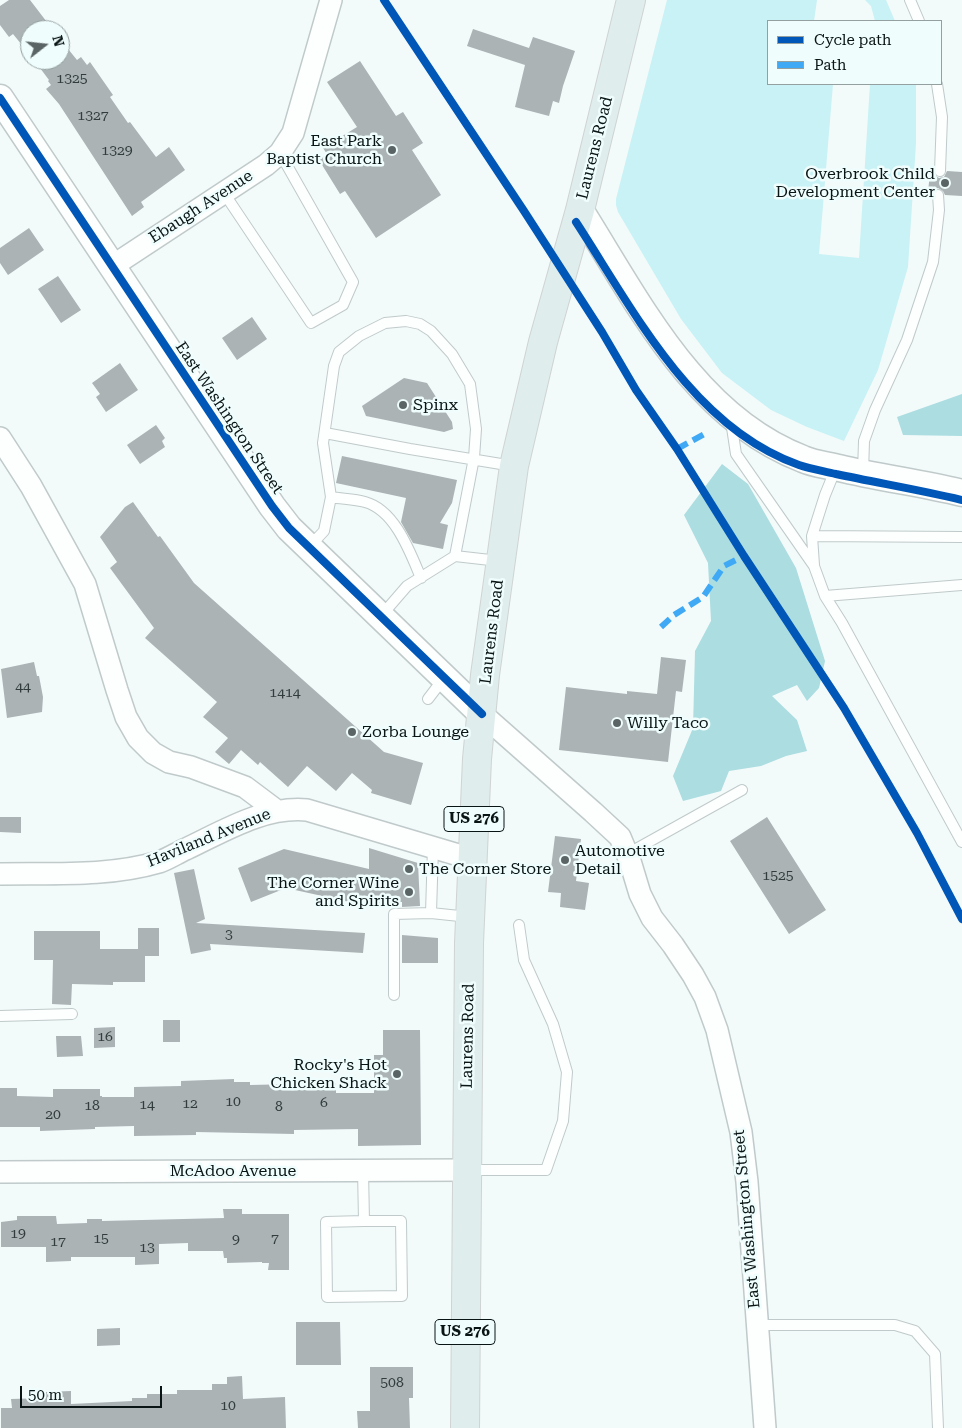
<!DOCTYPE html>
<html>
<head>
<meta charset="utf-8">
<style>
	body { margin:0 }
	#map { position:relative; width:962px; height:1428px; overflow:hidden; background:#f3fafa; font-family:"Roboto Serif",serif }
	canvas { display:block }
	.legend { position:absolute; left:767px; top:20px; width:175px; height:65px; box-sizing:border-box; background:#f0fdfd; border:1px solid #94a0a0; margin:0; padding:6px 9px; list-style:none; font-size:15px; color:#091415 }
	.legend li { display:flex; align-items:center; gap:10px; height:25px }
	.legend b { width:25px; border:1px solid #94a0a0 }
	.north { position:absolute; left:20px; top:20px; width:50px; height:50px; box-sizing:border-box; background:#f0fdfd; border:1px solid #94a0a0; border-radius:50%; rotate:74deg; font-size:14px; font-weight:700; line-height:20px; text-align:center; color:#091415 }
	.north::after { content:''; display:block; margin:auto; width:18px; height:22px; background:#5b6465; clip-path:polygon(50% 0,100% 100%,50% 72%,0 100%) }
	.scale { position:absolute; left:20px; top:1386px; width:142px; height:22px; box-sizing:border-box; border:2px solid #091415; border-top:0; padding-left:6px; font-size:15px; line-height:18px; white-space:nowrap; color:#091415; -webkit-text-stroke:4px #f0fdfd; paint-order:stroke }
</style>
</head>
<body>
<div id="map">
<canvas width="962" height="1428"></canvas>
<ul class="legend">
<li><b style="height:6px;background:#0057b8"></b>Cycle path</li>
<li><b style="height:6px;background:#3fa9f5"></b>Path</li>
</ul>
<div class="north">N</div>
<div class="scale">50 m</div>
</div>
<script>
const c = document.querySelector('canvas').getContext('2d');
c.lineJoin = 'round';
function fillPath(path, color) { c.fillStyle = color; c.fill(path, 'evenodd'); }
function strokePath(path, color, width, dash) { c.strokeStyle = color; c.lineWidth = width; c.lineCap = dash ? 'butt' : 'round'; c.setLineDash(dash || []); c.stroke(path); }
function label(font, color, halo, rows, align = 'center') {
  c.font = font + ' "Roboto Serif",serif'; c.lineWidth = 5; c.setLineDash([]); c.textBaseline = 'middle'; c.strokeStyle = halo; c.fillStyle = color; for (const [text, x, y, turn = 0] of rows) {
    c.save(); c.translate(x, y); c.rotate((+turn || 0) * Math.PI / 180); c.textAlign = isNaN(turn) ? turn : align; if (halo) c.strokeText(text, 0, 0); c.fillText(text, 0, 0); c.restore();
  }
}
const green = new Path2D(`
	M 667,0 L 817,0 L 814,21 L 768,21 L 768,84 L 833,84 L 819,254 L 859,258 L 870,84 L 916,84 L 916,143 L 908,267 L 878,370 L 844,441 L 807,427 L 771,410 L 722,373 L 681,319 L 618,212 L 616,205 L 616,199 Z
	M 865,0 L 886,0 L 895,21 L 875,21 L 871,6 Z`);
const forest = new Path2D(`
	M 962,394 L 962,436 L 903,435 L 897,417 Z
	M 722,464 L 748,484 L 796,568 L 825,661 L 819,688 L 807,701 L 797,685 L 772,696 L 797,720 L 807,751 L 786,756 L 761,766 L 729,771 L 721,791 L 683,801 L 673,776 L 693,728 L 695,651 L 711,621 L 708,563 L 684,515 Z`);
const building = new Path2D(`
	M 9,0 L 30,0 L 53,30 L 30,30 L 30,55 L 13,34 L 9,37 L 0,25 L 0,6 Z
	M 473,29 L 529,48 L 533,37 L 575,51 L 563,86 L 559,103 L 553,101 L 549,116 L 515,107 L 525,65 L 467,46 Z
	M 60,39 L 77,60 L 81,57 L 87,65 L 90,62 L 113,95 L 110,97 L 128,123 L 130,122 L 156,157 L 169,147 L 185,170 L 141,202 L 144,207 L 132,216 L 59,104 L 46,89 L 51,85 L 48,81 L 49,80 L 34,60 L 60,60 Z
	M 360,61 L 396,116 L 403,112 L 423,143 L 412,150 L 441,195 L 376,238 L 345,191 L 340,194 L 319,160 L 327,154 L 323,148 L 357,127 L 327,82 Z
	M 930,170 L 933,170 L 934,175 L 939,178 L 944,177 L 947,171 L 962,172 L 962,196 L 945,195 L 943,191 L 938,188 L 934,190 L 931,194 L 928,194 Z
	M 29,228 L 44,250 L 8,275 L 0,263 L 0,248 Z
	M 58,276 L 81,310 L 61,323 L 38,289 Z
	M 252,317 L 267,339 L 237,360 L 222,338 Z
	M 120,363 L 138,390 L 106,412 L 96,397 L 100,394 L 92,383 Z
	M 404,378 L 427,383 L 452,422 L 453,429 L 444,432 L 366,416 L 362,406 Z
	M 156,425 L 165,438 L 162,441 L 165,447 L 140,464 L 127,445 Z
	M 342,456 L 457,480 L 452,503 L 440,523 L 448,525 L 443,549 L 413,543 L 401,522 L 406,498 L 336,483 Z
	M 133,502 L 158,537 L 160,536 L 194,583 L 384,752 L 423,763 L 411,805 L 371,793 L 372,790 L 352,773 L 336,791 L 307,766 L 288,787 L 260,762 L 258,765 L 241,750 L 229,764 L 215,752 L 228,738 L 203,717 L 217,702 L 145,638 L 154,628 L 110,568 L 117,562 L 100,537 L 125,507 Z
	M 661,657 L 686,660 L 682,692 L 676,691 L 668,762 L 559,750 L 566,687 L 627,694 L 627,691 L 657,694 Z
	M 34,662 L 37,676 L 39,676 L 43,697 L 42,712 L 7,718 L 1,669 Z
	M 0,817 L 21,817 L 21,833 L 0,832 Z
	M 767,817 L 826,910 L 789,934 L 730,841 Z
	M 555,836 L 581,839 L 576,881 L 589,883 L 585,910 L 560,907 L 561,893 L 548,892 Z
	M 369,848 L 418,863 L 420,906 L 402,907 L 402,902 L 363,905 L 286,888 L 251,902 L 238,868 L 284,849 L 369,869 Z
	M 194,869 L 205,919 L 196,923 L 365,933 L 363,953 L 210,944 L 211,950 L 191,954 L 174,873 Z
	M 138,928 L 159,928 L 159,956 L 145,956 L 145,982 L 113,982 L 113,985 L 72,984 L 71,1005 L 52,1004 L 53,960 L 34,960 L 34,931 L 100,931 L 100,949 L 138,949 Z
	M 402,935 L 438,938 L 438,963 L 402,963 Z
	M 163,1020 L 180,1020 L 180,1042 L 163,1042 Z
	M 115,1027 L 115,1047 L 94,1048 L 94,1028 Z
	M 383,1030 L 420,1030 L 421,1145 L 358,1146 L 358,1129 L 294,1130 L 294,1134 L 196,1132 L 196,1135 L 134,1136 L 134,1126 L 95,1127 L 95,1129 L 40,1131 L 40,1127 L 0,1127 L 0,1088 L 17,1088 L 17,1096 L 53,1097 L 53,1089 L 100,1089 L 100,1096 L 102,1096 L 102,1097 L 134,1097 L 134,1087 L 181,1086 L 181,1081 L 234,1079 L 234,1082 L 250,1082 L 250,1085 L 336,1083 L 336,1093 L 374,1093 L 374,1055 L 383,1055 Z
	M 56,1036 L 81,1036 L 83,1056 L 57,1057 Z
	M 223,1209 L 242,1209 L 242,1214 L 289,1214 L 289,1270 L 268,1270 L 269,1263 L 262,1263 L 262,1262 L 227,1263 L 227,1258 L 224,1258 L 223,1251 L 188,1251 L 188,1243 L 159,1244 L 159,1264 L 135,1265 L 135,1257 L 71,1257 L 71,1261 L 46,1262 L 46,1247 L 1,1247 L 1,1222 L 17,1220 L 17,1216 L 56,1216 L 57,1224 L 87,1223 L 87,1219 L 102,1219 L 102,1221 L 224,1218 Z
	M 296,1322 L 340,1322 L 341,1365 L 296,1365 Z
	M 120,1328 L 120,1345 L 97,1346 L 97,1329 Z
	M 370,1367 L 413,1367 L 413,1398 L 409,1398 L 410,1428 L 358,1428 L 357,1411 L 370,1411 Z
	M 242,1376 L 243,1399 L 285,1397 L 286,1428 L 1,1428 L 1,1408 L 12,1408 L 11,1399 L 45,1398 L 45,1392 L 71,1391 L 71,1404 L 132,1401 L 132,1398 L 147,1398 L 147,1394 L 177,1394 L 177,1390 L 212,1390 L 212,1384 L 227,1384 L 227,1377 Z`);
const service = new Path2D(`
	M 910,0 L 919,21
	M 937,84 L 942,117 L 940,171
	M 224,193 L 311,323 L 343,305 L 353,282 L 280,153
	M 731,421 L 736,454 L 814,566 L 825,596 L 842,623 L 962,842
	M 325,433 L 410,449 L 513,466
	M 863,473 L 864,441 L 875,410 L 907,340 L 933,262 L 939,210 L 938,195
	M 331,497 C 342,499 354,499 365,502 C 395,510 410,552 421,578
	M 812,536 L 962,537
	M 310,546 L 324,531 L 331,497 L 323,443 L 334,366 L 339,352 L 359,336 L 385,323 L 406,321 L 420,324 L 431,331 L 452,354 L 470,384 L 476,429 L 474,458 L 455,556
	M 814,565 L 812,536 L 825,495 L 836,468
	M 825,596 L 962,585
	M 381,616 L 407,586 L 455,556 L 499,561
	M 428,699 L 444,678
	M 433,847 L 431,913 L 469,917
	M 627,854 L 742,790
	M 394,995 L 394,914 L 431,913
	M 0,1016 L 72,1014
	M 363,1170 L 364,1221 L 326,1222 L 327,1297 L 402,1296 L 401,1221 L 364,1221
	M 467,1170 L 546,1170 L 563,1121 L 567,1072 L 553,1024 L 524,960 L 519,925
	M 756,1325 L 895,1325 L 915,1331 L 935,1354 L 938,1428`);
const minor = new Path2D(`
	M 111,267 L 266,165 L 280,153 L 293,133 L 331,0
	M 0,438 L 31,486 L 85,584 L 117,690 L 126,717 L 138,738 L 153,753 L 169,762 L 191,767 L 245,787 L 277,811
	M 482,714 L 593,812 L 620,837 L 630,861 L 640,894 L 652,918 L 673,945 L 693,975 L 705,997 L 717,1030 L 741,1132 L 747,1182 L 765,1428
	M 0,874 C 52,873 108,877 159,862 C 168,859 177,853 186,849 C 224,831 264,806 307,810 L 472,859
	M 0,1172 L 466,1170`);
const tertiary = new Path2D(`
	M 0,98 L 272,506 L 289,528 L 482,714
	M 580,210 C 638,302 695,418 803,459 C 814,464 827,465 839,468 C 880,478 922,483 962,493`);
const primary = new Path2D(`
	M 465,1428 L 469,943 L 477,759 L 485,675 L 514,466 L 543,342 L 580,210 L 631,0`);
const quiet = new Path2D(`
	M 677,449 L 708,432
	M 661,627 L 674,615 L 703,597 L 724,566 L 744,556`);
const cycleway = new Path2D(`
	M 384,0 L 524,211 L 602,332 L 636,390 L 677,449 L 744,556 L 844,708 L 917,833 L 962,919
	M 0,98 L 272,506 L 289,528 L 482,714
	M 576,222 C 634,311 693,428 799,465 C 811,469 824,471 836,474 C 878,483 920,490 962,500`);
const markers = [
	[392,150,5,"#5b6465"],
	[945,183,5,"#5b6465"],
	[403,405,5,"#5b6465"],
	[617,723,5,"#5b6465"],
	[352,732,5,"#5b6465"],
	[565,860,5,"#5b6465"],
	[409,869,5,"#5b6465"],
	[409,892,5,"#5b6465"],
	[397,1074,5,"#5b6465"]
];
const numberNames = [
	["1325",72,79],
	["1327",93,116],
	["1329",117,151],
	["44",23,687],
	["1414",285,693],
	["1525",778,876],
	["3",229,935],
	["16",105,1037],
	["10",233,1102],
	["6",324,1103],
	["12",190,1104],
	["14",147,1105],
	["18",92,1106],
	["8",279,1107],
	["20",53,1115],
	["19",18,1234],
	["15",101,1239],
	["7",275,1239],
	["9",236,1240],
	["17",58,1242],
	["13",147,1248],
	["508",392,1383],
	["10",228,1406]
];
const shields = [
	[474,819,60],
	[465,1332,60]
];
const shieldNames = [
	["US 276",474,819],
	["US 276",465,1332]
];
const poiNames = [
	["East Park",382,141,"right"],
	["Baptist Church",382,159,"right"],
	["Overbrook Child",935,174,"right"],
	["Development Center",935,192,"right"],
	["Spinx",413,405],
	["Willy Taco",627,723],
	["Zorba Lounge",362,732],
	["Automotive",575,851],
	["Detail",575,869],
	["The Corner Store",419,869],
	["The Corner Wine",399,883,"right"],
	["and Spirits",399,901,"right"],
	["Rocky's Hot",387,1065,"right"],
	["Chicken Shack",387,1083,"right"]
];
const streetNames = [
	["Laurens Road",595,148,-76],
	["Ebaugh Avenue",201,207,-33],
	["East Washington Street",229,418,56],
	["Laurens Road",492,632,-83],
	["Haviland Avenue",209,838,-22],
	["Laurens Road",468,1036,-89],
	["McAdoo Avenue",233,1171],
	["East Washington Street",747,1219,-95]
];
fillPath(green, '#c8f2f5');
fillPath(forest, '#abdde1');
fillPath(building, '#abb3b5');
strokePath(service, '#c0caca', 12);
strokePath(minor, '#c0caca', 24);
strokePath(tertiary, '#c0caca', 29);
strokePath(primary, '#cfd3d3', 30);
strokePath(service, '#fdfefe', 10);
strokePath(minor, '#fdfefe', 21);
strokePath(tertiary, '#fdfefe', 26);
strokePath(primary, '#dfedec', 28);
strokePath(quiet, '#3fa9f5', 6, [12, 6]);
strokePath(cycleway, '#0057b8', 8);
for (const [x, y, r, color] of markers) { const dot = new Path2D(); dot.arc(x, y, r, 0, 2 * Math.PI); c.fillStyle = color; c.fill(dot); strokePath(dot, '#f0fdfd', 2); }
label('14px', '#323c3d', null, numberNames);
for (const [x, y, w] of shields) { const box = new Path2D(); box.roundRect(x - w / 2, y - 12.5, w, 25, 4); c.fillStyle = '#f0fdfd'; c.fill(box); strokePath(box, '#091415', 1); }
label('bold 15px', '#091415', null, shieldNames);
label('16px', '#091415', '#f0fdfd', poiNames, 'left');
label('16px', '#091415', '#f0fdfd', streetNames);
</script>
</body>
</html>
